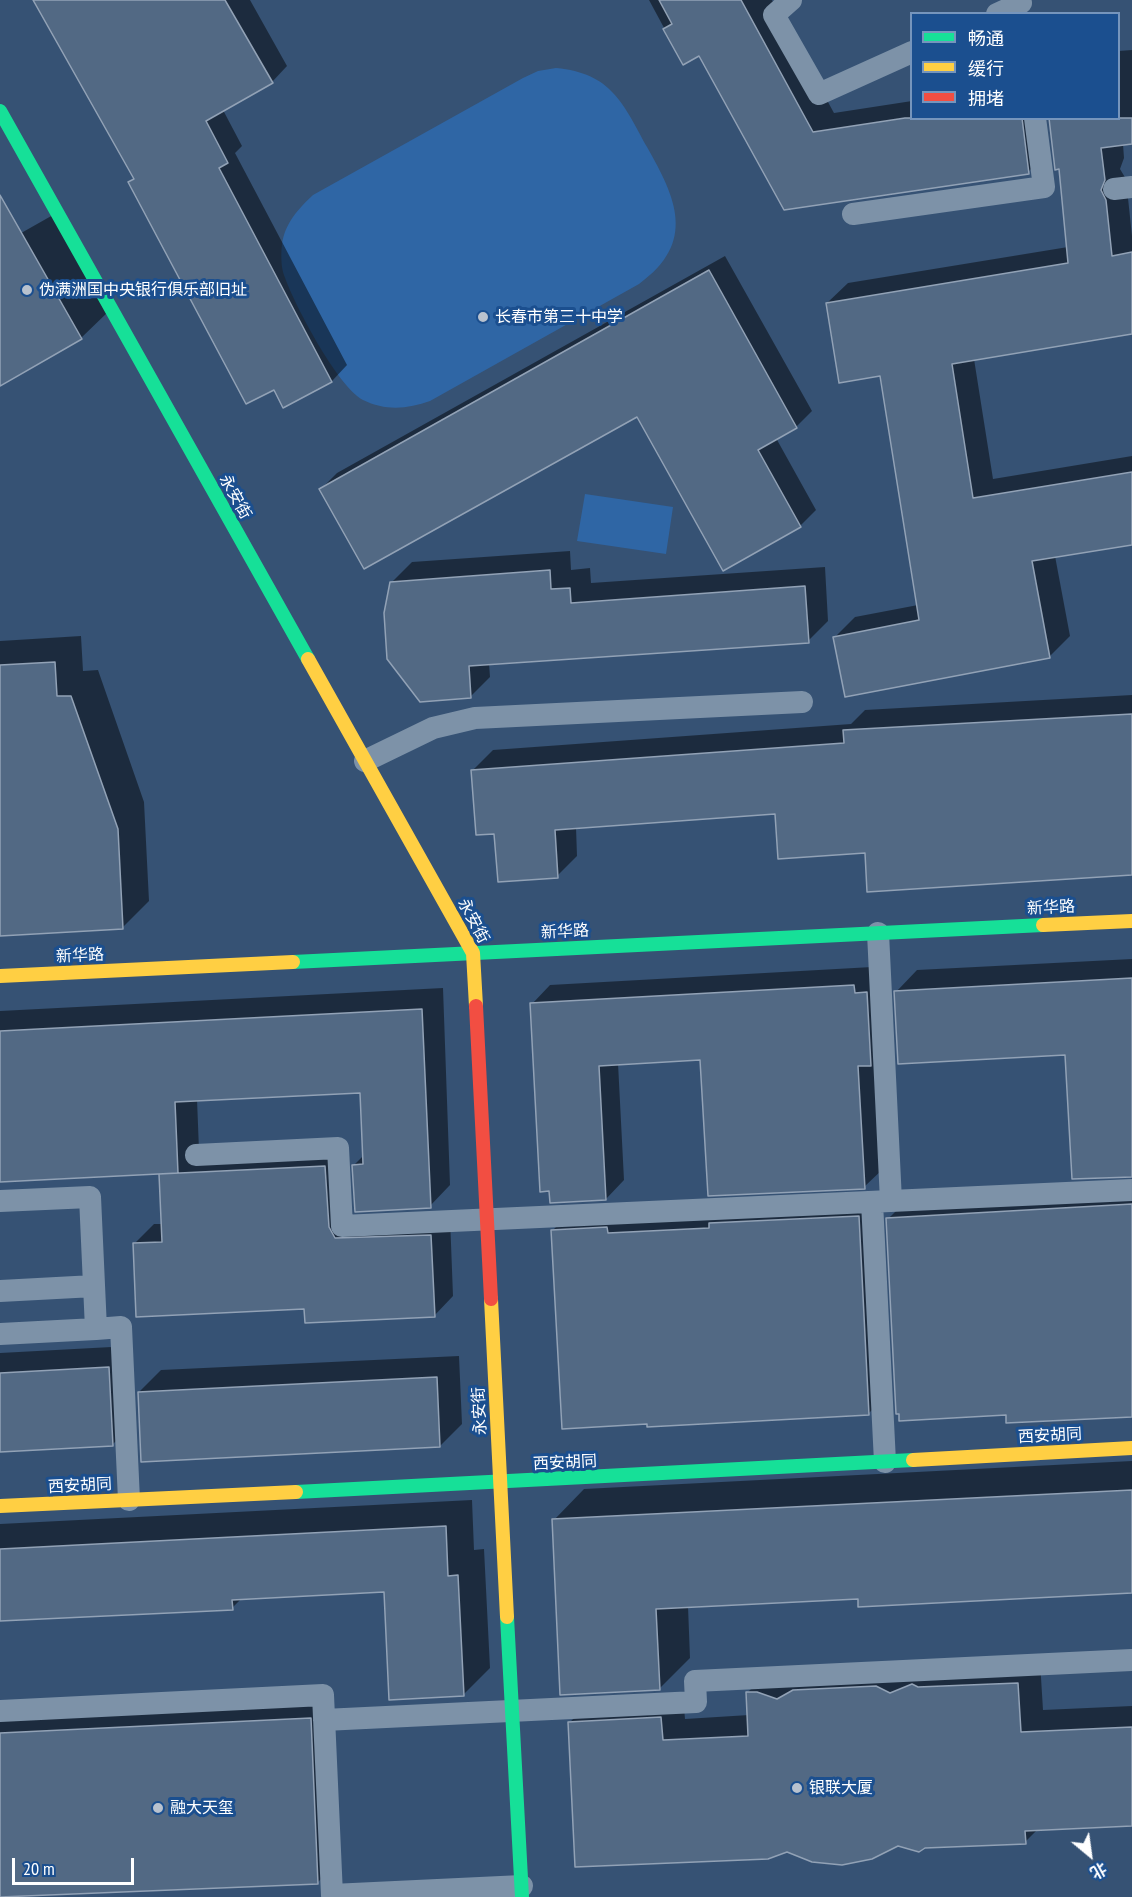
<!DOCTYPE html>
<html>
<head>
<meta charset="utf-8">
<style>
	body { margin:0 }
	#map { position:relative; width:1132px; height:1897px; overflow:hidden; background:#365274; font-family:"PT Sans Narrow","Noto Sans SC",sans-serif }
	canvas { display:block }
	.legend { position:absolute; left:910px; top:12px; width:210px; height:108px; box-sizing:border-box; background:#1b4f8f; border:2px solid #7695bc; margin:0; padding:8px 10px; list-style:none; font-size:18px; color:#fff }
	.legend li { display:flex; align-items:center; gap:12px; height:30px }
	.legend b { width:30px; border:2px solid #7695bc }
	.north { position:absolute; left:1060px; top:1825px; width:60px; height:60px; -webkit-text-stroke:4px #1b4f8f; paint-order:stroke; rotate:151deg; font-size:16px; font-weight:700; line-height:24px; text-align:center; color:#fff }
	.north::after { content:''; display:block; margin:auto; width:21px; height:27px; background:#fff; clip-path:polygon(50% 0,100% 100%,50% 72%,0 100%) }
	.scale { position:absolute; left:12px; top:1858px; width:122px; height:27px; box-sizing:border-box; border:3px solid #fff; border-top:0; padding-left:8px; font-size:18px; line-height:21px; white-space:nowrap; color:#fff; -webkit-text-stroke:4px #1b4f8f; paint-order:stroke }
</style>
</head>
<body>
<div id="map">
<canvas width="1132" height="1897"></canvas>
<ul class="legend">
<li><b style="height:8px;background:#16e098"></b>畅通</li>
<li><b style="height:8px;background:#ffcf43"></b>缓行</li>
<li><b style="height:8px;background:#f24e42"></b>拥堵</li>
</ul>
<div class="north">北</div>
<div class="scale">20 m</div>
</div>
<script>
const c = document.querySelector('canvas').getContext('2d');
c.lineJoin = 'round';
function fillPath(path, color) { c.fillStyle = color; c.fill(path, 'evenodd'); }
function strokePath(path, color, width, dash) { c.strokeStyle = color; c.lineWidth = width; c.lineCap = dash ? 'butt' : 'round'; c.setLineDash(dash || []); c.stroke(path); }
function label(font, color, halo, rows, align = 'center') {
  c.font = font + ' "PT Sans Narrow","Noto Sans SC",sans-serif'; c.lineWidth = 6; c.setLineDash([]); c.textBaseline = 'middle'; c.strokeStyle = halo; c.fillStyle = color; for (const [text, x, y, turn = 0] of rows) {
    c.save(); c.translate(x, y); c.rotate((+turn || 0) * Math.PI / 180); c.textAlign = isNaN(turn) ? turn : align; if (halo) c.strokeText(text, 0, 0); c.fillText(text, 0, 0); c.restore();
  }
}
const green = new Path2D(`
	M 556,68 C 611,73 623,103 647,147 C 676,198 697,242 639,284 L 430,401 C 408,409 385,411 363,400 C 337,386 292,301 283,272 C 281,264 281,252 282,244 C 285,223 299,208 313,195 L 523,78 L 538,71 Z
	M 585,494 L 673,507 L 666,554 L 577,541 Z`);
const shadow = new Path2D(`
	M 35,0 L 250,0 L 287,66 L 272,82 L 223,110 L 242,146 L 235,153 L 347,365 L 332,381 L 284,406 L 274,388 L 130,183 L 135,178 Z
	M 649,0 L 772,0 L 834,113 L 912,101 L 912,118 L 1044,118 L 1048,152 L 1028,172 L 785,209 L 700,54 L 683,63 Z
	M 1132,50 L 1132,143 L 1123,144 L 1124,158 L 1120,169 L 1126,179 L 1132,236 L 1132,333 L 974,359 L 993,479 L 1132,456 L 1132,543 L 1055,556 L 1070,636 L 1050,656 L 835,637 L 855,617 L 918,605 L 881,374 L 827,303 L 848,283 L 1068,247 L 1060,167 L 1118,118 L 1118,51 Z
	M 53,215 L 108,312 L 81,338 L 0,384 L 0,245 Z
	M 725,256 L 812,411 L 796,427 L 776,438 L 816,510 L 800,526 L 724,569 L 638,415 L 321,489 L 337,473 Z
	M 570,551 L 571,570 L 590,568 L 591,583 L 825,567 L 828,621 L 808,641 L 489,663 L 490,677 L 470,697 L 392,582 L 412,562 Z
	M 81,636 L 83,671 L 98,670 L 144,802 L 149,901 L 123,927 L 0,934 L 0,641 Z
	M 1132,695 L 1132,874 L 866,852 L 776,813 L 576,827 L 577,856 L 557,876 L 496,832 L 473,770 L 493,750 L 851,724 L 865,710 Z
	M 1132,959 L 1132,1175 L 1067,1054 L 896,992 L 917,970 Z
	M 872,967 L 883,1169 L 864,1187 L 702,1058 L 618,1063 L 624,1180 L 606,1199 L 532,1004 L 550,985 Z
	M 443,988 L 450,1185 L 429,1207 L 354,1165 L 364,1155 L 361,1091 L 197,1099 L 199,1150 L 344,1147 L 347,1207 L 355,1219 L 450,1217 L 453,1296 L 434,1316 L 306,1308 L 134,1244 L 154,1224 L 162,1224 L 160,1175 L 163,1172 L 0,1181 L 0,1011 Z
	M 1132,1184 L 1132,1415 L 1007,1414 L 888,1219 L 909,1198 Z
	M 881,1194 L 891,1391 L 868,1414 L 552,1231 L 575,1208 Z
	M 130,1346 L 134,1423 L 112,1445 L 0,1450 L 0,1353 Z
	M 459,1356 L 462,1424 L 440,1446 L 139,1392 L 161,1370 Z
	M 1132,1461 L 1132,1591 L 859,1597 L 688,1606 L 690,1658 L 659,1689 L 554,1520 L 584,1489 Z
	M 472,1500 L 474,1550 L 484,1549 L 490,1668 L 463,1695 L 386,1591 L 242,1598 L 232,1608 L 0,1619 L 0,1524 Z
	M 1040,1661 L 1043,1710 L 1132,1706 L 1132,1825 L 1038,1829 L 1025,1842 L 897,1844 L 842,1864 L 827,1864 L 798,1856 L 570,1722 L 593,1700 L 683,1695 L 685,1719 L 749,1715 L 747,1693 L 770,1670 Z
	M 330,1698 L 338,1862 L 317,1883 L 0,1897 L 0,1714 Z`);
const building = new Path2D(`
	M 33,0 L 225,0 L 273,83 L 206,121 L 228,163 L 219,168 L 332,382 L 283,408 L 274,390 L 246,404 L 128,182 L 134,179 Z
	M 659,0 L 741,0 L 813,132 L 905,118 L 1022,118 L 1029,174 L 784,210 L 699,56 L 683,65 L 663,29 L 672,24 Z
	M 1049,118 L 1132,118 L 1132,144 L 1101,148 L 1105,180 L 1101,190 L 1106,200 L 1112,256 L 1132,252 L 1132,334 L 952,364 L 973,498 L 1132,472 L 1132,545 L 1032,561 L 1050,658 L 845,697 L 833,637 L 919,620 L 880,376 L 839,383 L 826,303 L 1068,263 L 1059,169 L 1055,170 Z
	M 0,195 L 82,339 L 0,386 Z
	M 709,270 L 797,428 L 758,450 L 801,527 L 723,571 L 637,417 L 364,569 L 319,489 Z
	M 550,570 L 551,589 L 570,588 L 571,603 L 805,586 L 809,643 L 469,666 L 471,698 L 420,702 L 387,659 L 384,613 L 390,582 Z
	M 55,662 L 57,696 L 71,696 L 118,829 L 123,929 L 0,936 L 0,665 Z
	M 1132,714 L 1132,875 L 867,892 L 865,853 L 778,859 L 775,814 L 555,830 L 558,878 L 498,882 L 494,834 L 476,835 L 471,770 L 844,743 L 843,730 Z
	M 1132,978 L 1132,1177 L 1072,1179 L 1065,1055 L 898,1064 L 894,991 Z
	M 854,985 L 855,993 L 867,992 L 871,1066 L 858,1066 L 865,1189 L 708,1196 L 700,1060 L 599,1066 L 606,1200 L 550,1203 L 549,1191 L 540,1192 L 530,1003 Z
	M 422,1009 L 431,1208 L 355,1212 L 352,1165 L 363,1164 L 360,1093 L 175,1102 L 178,1173 L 0,1182 L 0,1031 Z
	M 325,1166 L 329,1227 L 335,1238 L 431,1235 L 435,1317 L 305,1323 L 304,1309 L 136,1317 L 133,1243 L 162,1242 L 159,1174 Z
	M 1132,1204 L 1132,1417 L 1006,1423 L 1006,1415 L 899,1421 L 899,1414 L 896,1414 L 886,1218 Z
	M 859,1216 L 869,1415 L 647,1427 L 647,1424 L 562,1429 L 551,1230 L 607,1227 L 608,1233 L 709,1228 L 709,1223 Z
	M 109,1367 L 113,1446 L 0,1452 L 0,1373 Z
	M 437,1377 L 440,1447 L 141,1462 L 138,1392 Z
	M 1132,1490 L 1132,1593 L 858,1607 L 858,1599 L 656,1609 L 660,1690 L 560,1695 L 552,1519 Z
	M 446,1526 L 448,1576 L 458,1575 L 464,1696 L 389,1700 L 384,1592 L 232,1600 L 233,1610 L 0,1621 L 0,1549 Z
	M 1018,1683 L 1021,1732 L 1132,1727 L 1132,1826 L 1025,1831 L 1026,1844 L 925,1848 L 919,1852 L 898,1846 L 872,1859 L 842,1865 L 812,1862 L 787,1852 L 768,1859 L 575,1867 L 568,1722 L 661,1717 L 663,1740 L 748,1736 L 746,1692 L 757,1692 L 777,1699 L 793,1690 L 876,1686 L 890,1693 L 912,1684 L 918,1687 Z
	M 311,1718 L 318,1884 L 0,1897 L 0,1733 Z`);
const lane = new Path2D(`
	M 791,0 L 774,15 L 819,94 L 912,52
	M 997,14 L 1021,3
	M 1114,189 L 1132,187
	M 853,214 L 1044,187 L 1035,118
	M 365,761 L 433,728 L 475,718 L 802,702
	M 878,933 L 891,1201
	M 196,1155 L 338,1148 L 342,1226 L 1132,1190
	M 0,1201 L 90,1197 L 96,1329 L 0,1334
	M 872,1202 L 885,1462
	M 0,1291 L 94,1286
	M 96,1329 L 121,1327 L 129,1500
	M 0,1711 L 323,1695 L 332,1895 L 522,1886
	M 324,1720 L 696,1702 L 695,1681 L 1132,1660`);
const fast = new Path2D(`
	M 0,111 L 308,659
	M 293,962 L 1043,925
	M 296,1492 L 913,1460
	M 507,1617 L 522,1897`);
const slow = new Path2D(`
	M 308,659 L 473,953 L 476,1006
	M 1043,925 L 1132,921
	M 0,976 L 293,962
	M 491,1299 L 507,1617
	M 913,1460 L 1132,1448
	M 0,1506 L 296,1492`);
const jam = new Path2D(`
	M 476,1006 L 491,1299`);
const markers = [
	[27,290,6,"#b9c2ce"],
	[483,317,6,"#b9c2ce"],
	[797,1788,6,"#b9c2ce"],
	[158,1808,6,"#b9c2ce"]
];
const poiNames = [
	["伪满洲国中央银行俱乐部旧址",39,290],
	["长春市第三十中学",495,317],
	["银联大厦",809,1788],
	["融大天玺",170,1808]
];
const streetNames = [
	["永安街",235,497,61],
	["新华路",1051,908,-3],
	["永安街",473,921,62],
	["新华路",565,932,-3],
	["新华路",80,956,-3],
	["永安街",480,1411,-93],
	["西安胡同",1050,1436,-3],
	["西安胡同",565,1463,-3],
	["西安胡同",80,1486,-3]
];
fillPath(green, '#2f66a5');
fillPath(shadow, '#0007');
fillPath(building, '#526984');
strokePath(building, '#92a2b6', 1.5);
strokePath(lane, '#7d92a8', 22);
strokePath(fast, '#16e098', 14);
strokePath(slow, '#ffcf43', 14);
strokePath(jam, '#f24e42', 14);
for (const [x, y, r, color] of markers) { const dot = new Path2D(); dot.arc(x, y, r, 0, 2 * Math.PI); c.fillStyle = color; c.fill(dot); strokePath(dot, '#1b4f8f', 2); }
label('16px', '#fff', '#1b4f8f', poiNames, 'left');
label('16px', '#fff', '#1b4f8f', streetNames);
</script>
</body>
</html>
